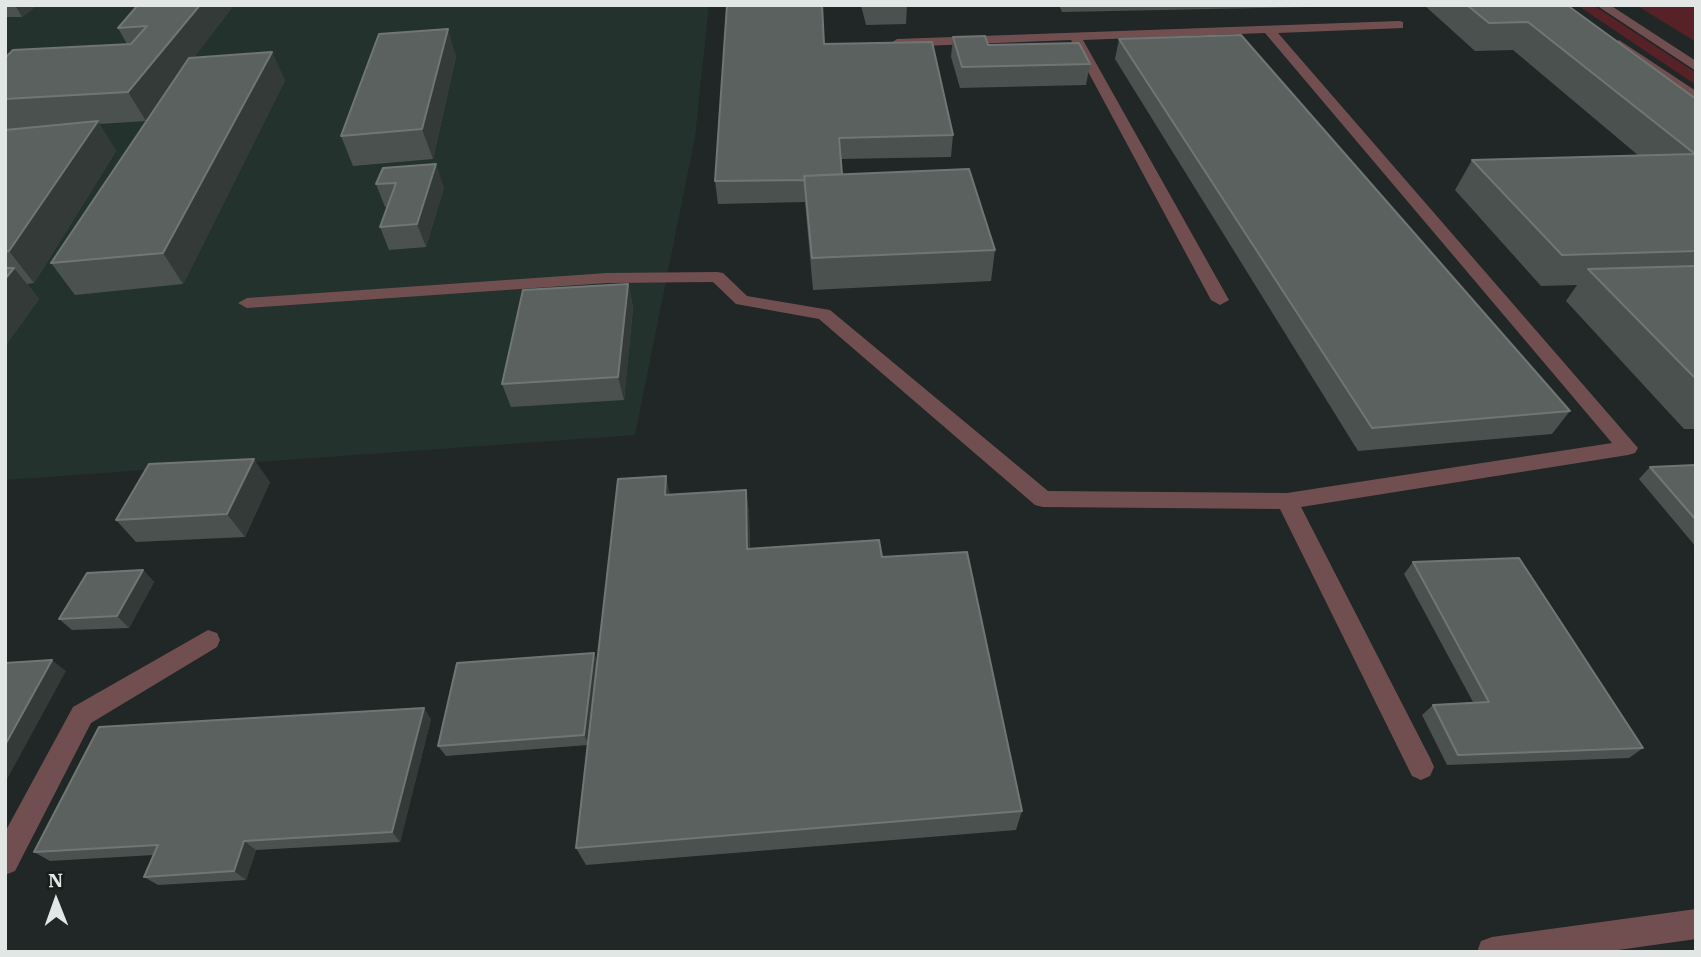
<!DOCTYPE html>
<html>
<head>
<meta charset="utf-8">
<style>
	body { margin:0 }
	#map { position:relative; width:1701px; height:957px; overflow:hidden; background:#212726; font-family:"IBM Plex Serif",serif }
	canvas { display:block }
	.frame { position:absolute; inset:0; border:7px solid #e2e6e5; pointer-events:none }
	.north { position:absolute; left:21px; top:866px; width:70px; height:70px; -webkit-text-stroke:5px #181e1c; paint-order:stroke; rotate:359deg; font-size:19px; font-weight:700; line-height:28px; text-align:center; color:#e2e6e5 }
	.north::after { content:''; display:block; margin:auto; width:24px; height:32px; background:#e2e6e5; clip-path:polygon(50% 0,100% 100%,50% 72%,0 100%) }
</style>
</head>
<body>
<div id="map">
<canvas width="1701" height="957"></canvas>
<div class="frame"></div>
<div class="north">N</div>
</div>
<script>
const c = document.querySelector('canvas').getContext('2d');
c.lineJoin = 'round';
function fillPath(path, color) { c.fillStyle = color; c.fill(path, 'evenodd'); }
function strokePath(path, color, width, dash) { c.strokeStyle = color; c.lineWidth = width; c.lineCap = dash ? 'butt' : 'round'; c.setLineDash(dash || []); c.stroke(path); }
const built = new Path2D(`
	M 5,5 L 709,5 L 695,137 L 635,435 L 5,480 Z`);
const green = new Path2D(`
	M 1577,5 L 1593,5 L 1696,73 L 1696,85 Z
	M 1636,5 L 1696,5 L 1696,42 Z`);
const minor = new Path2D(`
	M 1596,5 L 1610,5 L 1696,61 L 1696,71 Z
	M 1399,21 L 1403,22 L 1403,28 L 1278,33 L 1638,448 L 1635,453 L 1628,455 L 1301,507 L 1430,758 L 1434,767 L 1430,776 L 1421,780 L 1412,776 L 1280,509 L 1043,507 L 1035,505 L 819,319 L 736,304 L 713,282 L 607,283 L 247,308 L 238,303 L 247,298 L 607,273 L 717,272 L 723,273 L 747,296 L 830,310 L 1048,491 L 1287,493 L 1612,443 L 1265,33 L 1083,40 L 1229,300 L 1220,305 L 1211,300 L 1071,40 L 897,47 L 891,43 L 897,39 Z
	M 1619,40 L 1696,91 L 1696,101 L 1615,47 L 1613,44 Z
	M 208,630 L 217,633 L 220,640 L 217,647 L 91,723 L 15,871 L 5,875 L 5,832 L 73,707 Z
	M 1696,909 L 1696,939 L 1604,952 L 1477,952 L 1481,941 L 1492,937 Z`);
const wall = new Path2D(`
	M 5,5 L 102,5 L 36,6 L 22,17 L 5,17 Z
	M 234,5 L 194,57 L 285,80 L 183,284 L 75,295 L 51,263 L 153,112 L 146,121 L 99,124 L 116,151 L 34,283 L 27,284 L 39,299 L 5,346 L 5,58 L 127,44 L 118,28 Z
	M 861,5 L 907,5 L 906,24 L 866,25 Z
	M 1059,5 L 1410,5 L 1062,12 Z
	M 1424,5 L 1567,5 L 1696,99 L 1696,429 L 1684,429 L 1566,301 L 1577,285 L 1541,286 L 1455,190 L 1472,160 L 1639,156 L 1513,50 L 1475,51 Z
	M 953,37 L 988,45 L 1090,64 L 1086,85 L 960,88 L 951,57 Z
	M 1119,39 L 1570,411 L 1552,434 L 1358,451 L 1115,59 Z
	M 824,44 L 953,135 L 951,157 L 841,159 L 842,174 L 995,250 L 991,281 L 813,290 L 805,202 L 718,204 L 715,181 Z
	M 456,56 L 433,159 L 353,166 L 341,136 Z
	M 383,168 L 444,187 L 426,247 L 389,250 L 380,227 L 387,207 L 385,207 L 376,184 Z
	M 628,284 L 633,307 L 624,400 L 511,407 L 502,384 Z
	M 1696,465 L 1696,547 L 1639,479 L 1650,467 Z
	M 270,482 L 245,537 L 136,542 L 116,520 Z
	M 746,490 L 749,513 L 750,549 L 882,557 L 1022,811 L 1016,830 L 586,865 L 576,848 L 588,745 L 446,756 L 438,746 L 594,653 L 597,662 L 670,494 Z
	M 1413,562 L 1643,748 L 1629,758 L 1447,765 L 1422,715 L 1433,705 L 1473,702 L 1404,574 Z
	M 143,570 L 154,582 L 129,628 L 72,630 L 59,619 Z
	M 431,719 L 400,842 L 256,850 L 246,880 L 158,885 L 144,877 L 154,855 L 50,861 L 34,852 Z`);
const shadedWall = new Path2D(`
	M 15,5 L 36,5 L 36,6 L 22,17 Z
	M 200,5 L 234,5 L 146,121 L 128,92 Z
	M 448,29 L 456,56 L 433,159 L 422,129 Z
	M 272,52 L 285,80 L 183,284 L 163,253 Z
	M 98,121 L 116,151 L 34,283 L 9,251 Z
	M 436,164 L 444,187 L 426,247 L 417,224 Z
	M 14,268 L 39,299 L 5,346 L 5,279 Z
	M 628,284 L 633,307 L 624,400 L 618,377 Z
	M 254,459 L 270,482 L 245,537 L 227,514 Z
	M 666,476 L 671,499 L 665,495 Z
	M 746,490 L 749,513 L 750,571 L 747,549 Z
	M 143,570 L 154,582 L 129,628 L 117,616 Z
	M 594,653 L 598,665 L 589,745 L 584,735 Z
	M 52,660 L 66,671 L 5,783 L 5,745 Z
	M 424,708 L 431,719 L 400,842 L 392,832 Z
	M 244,841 L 256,850 L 246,880 L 234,871 Z`);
const building = new Path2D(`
	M 138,5 L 200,5 L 128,92 L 5,99 L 5,58 L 13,50 L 131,44 L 147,26 L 118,28 Z
	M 727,5 L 822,5 L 824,44 L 932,42 L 953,135 L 839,138 L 842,174 L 804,176 L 805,180 L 715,181 Z
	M 1467,5 L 1567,5 L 1696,99 L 1696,251 L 1562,255 L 1472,160 L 1695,154 L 1528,22 L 1489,23 Z
	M 448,29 L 422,129 L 341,136 L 379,34 Z
	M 1241,35 L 1570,411 L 1372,428 L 1119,39 Z
	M 985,36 L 988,45 L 1079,43 L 1090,64 L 962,67 L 953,37 Z
	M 272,52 L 163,253 L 51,263 L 189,58 Z
	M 98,121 L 9,251 L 5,252 L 5,130 Z
	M 436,164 L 417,224 L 380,227 L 396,183 L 376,184 L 383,168 Z
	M 969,169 L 995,250 L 812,258 L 804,176 Z
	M 1696,266 L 1696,379 L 1588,269 Z
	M 5,268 L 14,268 L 5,279 Z
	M 628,284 L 618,377 L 502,384 L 523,290 Z
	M 254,459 L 227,514 L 116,520 L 149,464 Z
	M 1696,465 L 1696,520 L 1650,467 Z
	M 666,476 L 665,495 L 746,490 L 747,549 L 879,540 L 882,557 L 967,552 L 1022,811 L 576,848 L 618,479 Z
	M 1519,558 L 1643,748 L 1458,755 L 1433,705 L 1489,702 L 1413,562 Z
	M 143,570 L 117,616 L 59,619 L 87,573 Z
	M 594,653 L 584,735 L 438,746 L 457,663 Z
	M 52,660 L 5,745 L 5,663 Z
	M 424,708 L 392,832 L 244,841 L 234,871 L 144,877 L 158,845 L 34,852 L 99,727 Z`);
fillPath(built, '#24322e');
fillPath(green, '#562228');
fillPath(minor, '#714f51');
fillPath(wall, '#4a514f');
fillPath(shadedWall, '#333a38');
fillPath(building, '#5b615f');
strokePath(building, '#707674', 2);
</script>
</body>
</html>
